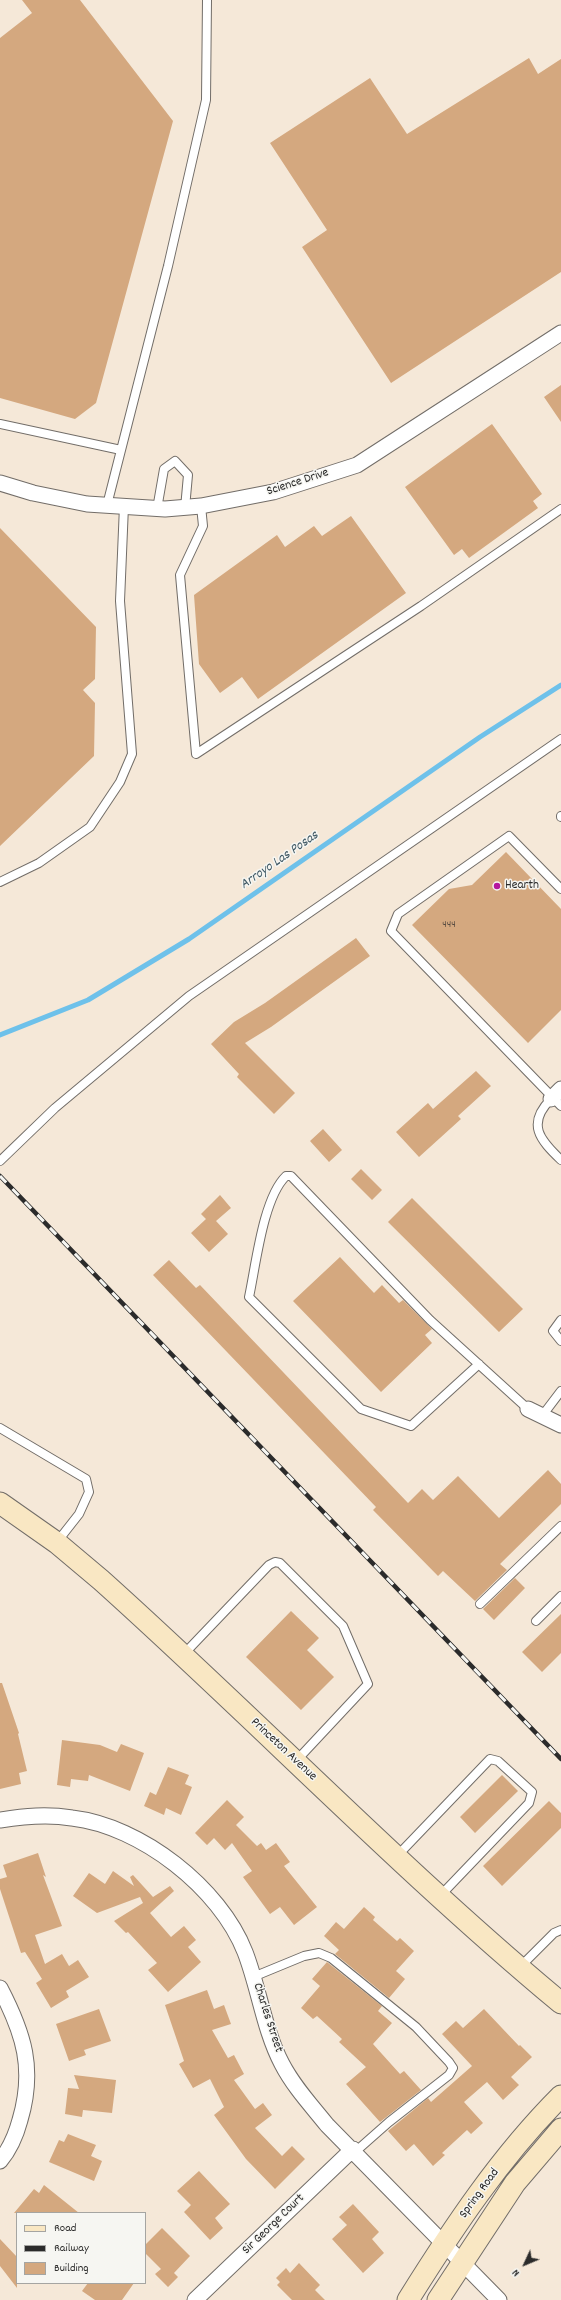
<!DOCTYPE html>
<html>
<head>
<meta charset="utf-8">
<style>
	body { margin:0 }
	#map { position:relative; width:561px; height:2300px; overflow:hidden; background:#f5e8d8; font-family:Dekko,sans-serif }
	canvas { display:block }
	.legend { position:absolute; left:16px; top:2212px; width:130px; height:72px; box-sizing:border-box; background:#f6f6f2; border:1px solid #a5a5a2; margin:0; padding:5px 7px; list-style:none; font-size:12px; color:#2b2b2b }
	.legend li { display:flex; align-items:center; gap:8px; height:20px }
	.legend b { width:20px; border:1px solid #a5a5a2 }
	.north { position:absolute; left:505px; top:2244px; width:40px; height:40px; -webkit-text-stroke:3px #f6f6f2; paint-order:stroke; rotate:226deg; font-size:11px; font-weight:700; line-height:16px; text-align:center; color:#2b2b2b }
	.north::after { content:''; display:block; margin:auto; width:14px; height:18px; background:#2b2b2b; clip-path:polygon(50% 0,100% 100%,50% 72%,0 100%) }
</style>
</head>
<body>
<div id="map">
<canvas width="561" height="2300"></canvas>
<ul class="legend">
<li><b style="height:5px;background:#f9e7c3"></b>Road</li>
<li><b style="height:5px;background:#2b2b2b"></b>Railway</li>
<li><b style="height:11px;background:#d4a87f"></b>Building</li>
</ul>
<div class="north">N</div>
</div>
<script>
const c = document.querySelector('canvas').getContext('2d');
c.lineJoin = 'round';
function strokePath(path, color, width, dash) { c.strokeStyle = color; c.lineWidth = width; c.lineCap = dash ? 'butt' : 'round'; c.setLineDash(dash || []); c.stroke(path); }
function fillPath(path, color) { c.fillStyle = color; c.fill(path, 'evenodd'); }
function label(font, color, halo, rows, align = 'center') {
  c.font = font + ' Dekko,sans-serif'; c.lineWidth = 3; c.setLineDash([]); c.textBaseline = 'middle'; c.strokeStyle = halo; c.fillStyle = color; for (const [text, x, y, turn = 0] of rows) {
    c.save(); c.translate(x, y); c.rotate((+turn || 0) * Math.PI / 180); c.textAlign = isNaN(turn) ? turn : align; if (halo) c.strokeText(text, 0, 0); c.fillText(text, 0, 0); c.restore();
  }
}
const stream = new Path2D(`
	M 0,1035 L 88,1000 L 189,939 L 480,737 L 561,685`);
const building = new Path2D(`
	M 22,0 L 80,0 L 173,121 L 96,403 L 75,419 L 0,398 L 0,38 L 32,13 Z
	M 529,58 L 538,74 L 561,59 L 561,272 L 391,383 L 302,247 L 327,230 L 270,143 L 370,78 L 407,134 Z
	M 561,385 L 561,422 L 544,397 Z
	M 492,424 L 542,494 L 533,501 L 538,508 L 469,558 L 462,549 L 454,555 L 405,487 Z
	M 351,516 L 406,593 L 258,699 L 242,677 L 220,693 L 199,664 L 194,595 L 277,535 L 285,547 L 314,526 L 322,536 Z
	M 0,528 L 96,627 L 95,679 L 83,690 L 95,703 L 94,756 L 0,846 Z
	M 506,852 L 561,909 L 561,1010 L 528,1043 L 412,925 L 449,889 L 472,885 Z
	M 356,938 L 370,956 L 271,1027 L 245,1043 L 295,1093 L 274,1114 L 237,1077 L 239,1074 L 211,1044 L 234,1022 L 265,1003 Z
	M 476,1071 L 491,1086 L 458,1116 L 461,1119 L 419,1157 L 396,1132 L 428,1103 L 433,1109 Z
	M 323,1129 L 342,1150 L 329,1162 L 310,1141 Z
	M 361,1169 L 382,1190 L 372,1200 L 351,1179 Z
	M 220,1195 L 231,1208 L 216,1221 L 228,1234 L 209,1252 L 191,1233 L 206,1219 L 201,1214 Z
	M 412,1198 L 523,1309 L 499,1332 L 388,1222 Z
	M 340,1257 L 374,1293 L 382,1285 L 399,1303 L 403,1300 L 432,1329 L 425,1335 L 432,1343 L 381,1392 L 293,1301 Z
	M 169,1260 L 196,1288 L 200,1285 L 408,1503 L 422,1489 L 433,1500 L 458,1476 L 499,1518 L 548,1470 L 561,1484 L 561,1504 L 500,1564 L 507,1570 L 475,1601 L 443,1571 L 438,1576 L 373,1510 L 376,1507 L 153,1275 Z
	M 515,1578 L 525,1588 L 494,1620 L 483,1609 Z
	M 291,1611 L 319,1638 L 307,1650 L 334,1677 L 301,1710 L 246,1657 Z
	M 561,1614 L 561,1653 L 542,1672 L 522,1652 Z
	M 0,1683 L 2,1683 L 19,1733 L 18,1734 L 27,1771 L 19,1773 L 21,1784 L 0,1789 Z
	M 62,1740 L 100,1745 L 117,1752 L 121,1744 L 144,1753 L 130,1791 L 89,1775 L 88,1781 L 71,1779 L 70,1787 L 57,1785 Z
	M 168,1767 L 189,1775 L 185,1784 L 192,1787 L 181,1815 L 166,1808 L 164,1815 L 144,1806 L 150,1792 L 156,1795 Z
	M 502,1775 L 518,1791 L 475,1833 L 460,1817 Z
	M 227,1800 L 244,1817 L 236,1825 L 257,1846 L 261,1843 L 266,1850 L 276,1843 L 290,1862 L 284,1866 L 317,1907 L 294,1925 L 280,1907 L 270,1914 L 243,1877 L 252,1871 L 232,1843 L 225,1850 L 214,1838 L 207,1845 L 195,1833 Z
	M 549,1801 L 561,1813 L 561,1828 L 502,1886 L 483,1866 Z
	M 38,1853 L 46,1877 L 43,1875 L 62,1926 L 35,1935 L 45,1964 L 62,1954 L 69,1966 L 78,1960 L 89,1977 L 66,1991 L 69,1997 L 51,2008 L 36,1983 L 42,1979 L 25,1952 L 21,1953 L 0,1889 L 0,1879 L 7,1877 L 3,1865 Z
	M 113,1871 L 134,1886 L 130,1877 L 133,1875 L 153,1897 L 170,1886 L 174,1891 L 150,1913 L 171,1937 L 184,1926 L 196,1940 L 188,1947 L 201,1962 L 168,1992 L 148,1970 L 157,1963 L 128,1932 L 126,1933 L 114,1921 L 143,1903 L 140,1897 L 97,1913 L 73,1896 L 89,1873 L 105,1884 Z
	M 364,1907 L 375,1917 L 373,1920 L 397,1941 L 400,1938 L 414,1951 L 396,1971 L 405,1979 L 389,1998 L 335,1954 L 339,1950 L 324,1936 L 336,1922 L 344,1929 Z
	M 327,1962 L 382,2006 L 378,2011 L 392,2023 L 373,2044 L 400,2074 L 404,2071 L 421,2090 L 380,2122 L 346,2084 L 366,2067 L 339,2042 L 342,2039 L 317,2016 L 313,2019 L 301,2008 L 320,1986 L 312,1979 Z
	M 207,1990 L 214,2009 L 224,2005 L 231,2024 L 212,2030 L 228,2058 L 234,2055 L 244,2074 L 234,2080 L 255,2109 L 263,2103 L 272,2115 L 255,2128 L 282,2156 L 292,2146 L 305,2159 L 275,2189 L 246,2159 L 214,2115 L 224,2107 L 210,2079 L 193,2088 L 179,2064 L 184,2061 L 165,2005 Z
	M 99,2009 L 111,2041 L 84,2050 L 86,2055 L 69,2061 L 56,2024 Z
	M 484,2009 L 519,2046 L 520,2045 L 532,2057 L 511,2077 L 519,2085 L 503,2100 L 487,2082 L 464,2102 L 483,2123 L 471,2134 L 467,2130 L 442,2153 L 445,2155 L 433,2166 L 414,2144 L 406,2151 L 388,2131 L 428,2098 L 431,2102 L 472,2066 L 442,2034 L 456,2021 L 463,2028 Z
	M 74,2075 L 116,2080 L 112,2113 L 83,2110 L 82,2117 L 65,2114 L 68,2088 L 79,2089 Z
	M 68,2134 L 96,2145 L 91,2156 L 102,2161 L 94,2181 L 49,2162 L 59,2140 L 64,2142 Z
	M 199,2171 L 230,2204 L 215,2218 L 223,2228 L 210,2240 L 184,2212 L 191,2205 L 177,2191 Z
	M 44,2185 L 79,2213 L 14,2213 L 34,2189 L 39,2193 Z
	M 353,2204 L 379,2232 L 372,2239 L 384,2253 L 363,2273 L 332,2239 L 347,2225 L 339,2217 Z
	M 162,2228 L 190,2256 L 174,2273 L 178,2277 L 168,2287 L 155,2274 L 161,2269 L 145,2253 L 145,2245 Z
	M 0,2239 L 17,2257 L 17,2288 L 0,2266 Z
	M 299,2263 L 320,2285 L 315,2290 L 325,2300 L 292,2300 L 277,2285 L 280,2282 L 276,2278 L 286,2268 L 290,2273 Z
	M 88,2283 L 134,2283 L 122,2300 L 95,2300 L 82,2291 Z`);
const lane = new Path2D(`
	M 0,424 L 121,450
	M 107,505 L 168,266 L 206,100 L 207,0
	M 201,506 L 203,526 L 180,575 L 196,754 L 421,606 L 561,509
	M 157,509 L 164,469 L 175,461 L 188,475 L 185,508
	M 561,816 L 561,817
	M 0,882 L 39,863 L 90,827 L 120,782 L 132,754 L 120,601 L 124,506
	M 561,889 L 509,836 L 398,914 L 391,931 L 561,1106
	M 551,1099 C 526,1124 540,1140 561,1160
	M 0,1161 L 55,1108 L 189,996 L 561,739
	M 561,1320 L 553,1331 L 561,1341
	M 479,1364 L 411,1426 L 361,1409 L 249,1297 C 256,1265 263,1198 286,1176 L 291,1176 L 430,1320 L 528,1409
	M 542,1416 L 561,1391
	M 0,1428 L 86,1479 L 89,1492 L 79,1514 L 57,1542
	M 480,1604 L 561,1526
	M 536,1621 L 561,1596
	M 183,1655 L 269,1565 L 275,1562 L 280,1563 L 343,1626 L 368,1684 L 296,1761
	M 397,1856 L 490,1759 L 498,1761 L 532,1792 L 529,1803 L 440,1896
	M 520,1967 L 554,1933 L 561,1930
	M 253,1977 L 304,1956 L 319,1953 L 331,1958 L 416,2027 L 449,2062 L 453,2068 L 449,2075 L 389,2122 L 355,2152`);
const street = new Path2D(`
	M 0,483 L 33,493 L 87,504 L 165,509 L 201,506 L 273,492 L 357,465 L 561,333
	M 551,1099 L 561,1089
	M 528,1409 L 561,1425
	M 0,1820 C 25,1816 47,1814 72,1818 C 141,1826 220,1888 245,1952 C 259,1988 264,2030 282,2064 C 294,2087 311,2105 327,2125 L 499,2300
	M 0,1988 C 24,2034 35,2069 20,2120 C 16,2135 10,2149 0,2161
	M 195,2300 L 353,2149`);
const secondary = new Path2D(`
	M 0,1503 L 57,1543 L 101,1580 C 256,1719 401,1870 561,2003
	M 408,2300 C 453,2228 501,2156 561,2096
	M 438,2300 L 515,2183 L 561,2129`);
const rail = new Path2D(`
	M 0,1176 L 561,1759`);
const markers = [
	[497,886,4,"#b5179e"]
];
const numberNames = [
	["444",449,925]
];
const streetNames = [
	["Science Drive",298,483,-18],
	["Princeton Avenue",283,1750,43],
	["Charles Street",267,2018,72],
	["Spring Road",480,2194,-54],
	["Sir George Court",274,2225,-44]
];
const poiNames = [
	["Hearth",505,886]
];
const waterNames = [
	["Arroyo Las Posas",280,861,-35]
];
strokePath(stream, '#6ec1ea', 5);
fillPath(building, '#d4a87f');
strokePath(lane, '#726d68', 10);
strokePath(street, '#726d68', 17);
strokePath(secondary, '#726d68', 23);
strokePath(lane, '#fff', 8);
strokePath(street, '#fff', 15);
strokePath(secondary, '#f9e7c3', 21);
strokePath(rail, '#2b2b2b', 4.5);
strokePath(rail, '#f6f6f2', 3, [9]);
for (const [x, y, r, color] of markers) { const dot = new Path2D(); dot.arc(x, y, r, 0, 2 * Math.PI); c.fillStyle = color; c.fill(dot); strokePath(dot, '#f6f6f2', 1.5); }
label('11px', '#554a40', null, numberNames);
label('13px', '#2b2b2b', '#f6f6f2', streetNames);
label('13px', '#2b2b2b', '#f6f6f2', poiNames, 'left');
label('italic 14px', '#3f5864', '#f6f6f2', waterNames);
</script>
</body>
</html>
